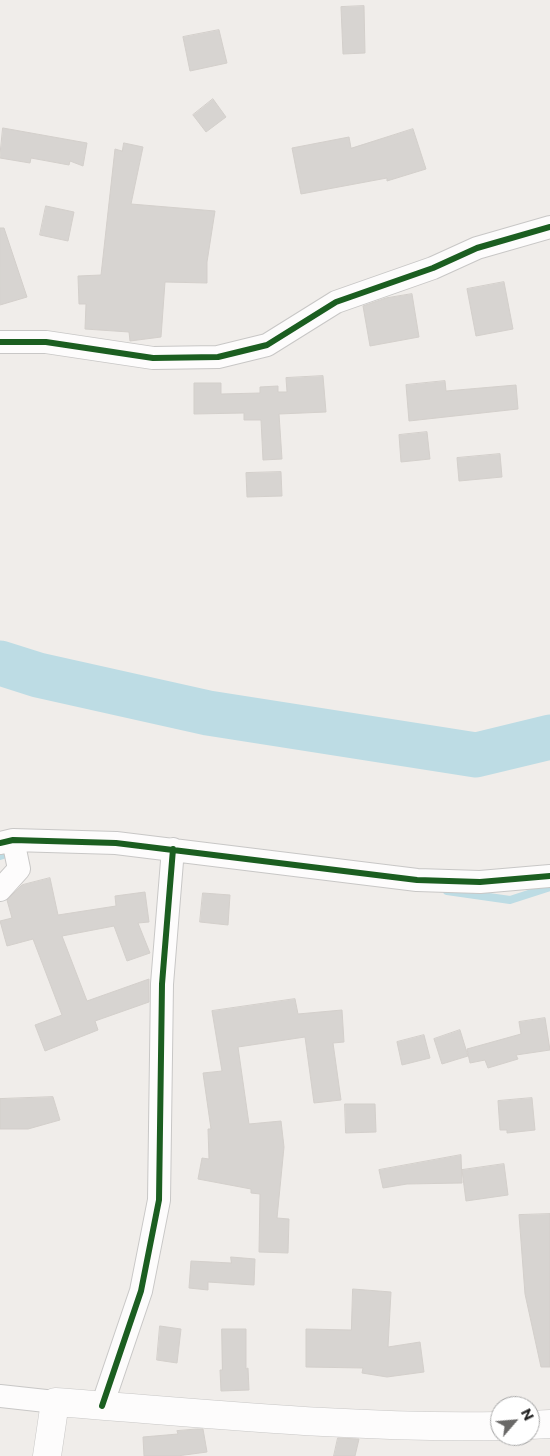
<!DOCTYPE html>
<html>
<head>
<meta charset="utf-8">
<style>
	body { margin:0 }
	#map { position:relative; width:550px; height:1456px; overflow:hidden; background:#f0edea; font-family:Montserrat,sans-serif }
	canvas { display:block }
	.north { position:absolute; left:490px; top:1396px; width:50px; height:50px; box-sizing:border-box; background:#fff; border:1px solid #a6a6a6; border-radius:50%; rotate:63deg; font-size:14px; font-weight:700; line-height:20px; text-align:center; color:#212121 }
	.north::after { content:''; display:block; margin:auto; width:18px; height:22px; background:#696867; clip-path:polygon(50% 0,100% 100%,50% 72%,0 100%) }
</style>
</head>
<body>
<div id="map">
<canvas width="550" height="1456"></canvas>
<div class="north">N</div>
</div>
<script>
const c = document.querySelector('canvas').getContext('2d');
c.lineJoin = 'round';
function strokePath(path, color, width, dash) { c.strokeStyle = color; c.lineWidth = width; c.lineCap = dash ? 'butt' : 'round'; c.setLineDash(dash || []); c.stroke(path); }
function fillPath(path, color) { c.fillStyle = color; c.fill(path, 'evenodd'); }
const stream = new Path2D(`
	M 0,856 L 13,852
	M 447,891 L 510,900 L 550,887`);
const river = new Path2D(`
	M 0,663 L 38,675 L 208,713 L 476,755 L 550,737`);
const building = new Path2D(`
	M 364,6 L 365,53 L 343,54 L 341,7 Z
	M 219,30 L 227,63 L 190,71 L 183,37 Z
	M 213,99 L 226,117 L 206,132 L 193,115 Z
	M 3,128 L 87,143 L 83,166 L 70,161 L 69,165 L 31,158 L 30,163 L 0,158 Z
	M 413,129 L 426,169 L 387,181 L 387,178 L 301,194 L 292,148 L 349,137 L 351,148 Z
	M 124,143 L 143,147 L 131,204 L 215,211 L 207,262 L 207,283 L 165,282 L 161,337 L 130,341 L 129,332 L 85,329 L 86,304 L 79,304 L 78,276 L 101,275 L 115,149 L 122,151 Z
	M 46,206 L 74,212 L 68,241 L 40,235 Z
	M 0,228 L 4,228 L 27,297 L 0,305 Z
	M 504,282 L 513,329 L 476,336 L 467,289 Z
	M 412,294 L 419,337 L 370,346 L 363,306 L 386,298 Z
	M 323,376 L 326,412 L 279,414 L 282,459 L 263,460 L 261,420 L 244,420 L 244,413 L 194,414 L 194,383 L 221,383 L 221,394 L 260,393 L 260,387 L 278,386 L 278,392 L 287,392 L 286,378 Z
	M 445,381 L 446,391 L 516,385 L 518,409 L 409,421 L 406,385 Z
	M 427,432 L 430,459 L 401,462 L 399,435 Z
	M 500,454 L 502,477 L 459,481 L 457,458 Z
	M 281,472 L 282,496 L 247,497 L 246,473 Z
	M 50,878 L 58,915 L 116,906 L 115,896 L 145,892 L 149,922 L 138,923 L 150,953 L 127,961 L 114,926 L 62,936 L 87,1001 L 149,979 L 149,1002 L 95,1021 L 98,1030 L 45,1051 L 35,1025 L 62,1015 L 33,939 L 7,946 L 0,921 L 12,918 L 7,900 L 22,885 Z
	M 203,893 L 230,895 L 228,925 L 200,922 Z
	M 295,999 L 298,1014 L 342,1010 L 344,1042 L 333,1043 L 341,1100 L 314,1103 L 305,1037 L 238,1047 L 249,1124 L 281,1121 L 284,1147 L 277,1218 L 289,1219 L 288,1253 L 259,1252 L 260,1194 L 251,1193 L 251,1189 L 198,1179 L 202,1158 L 209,1159 L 208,1129 L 211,1129 L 203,1073 L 222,1071 L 212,1011 Z
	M 545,1018 L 550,1050 L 516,1055 L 518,1059 L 488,1068 L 485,1060 L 470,1063 L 467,1049 L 521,1034 L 519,1022 Z
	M 460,1030 L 468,1056 L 442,1064 L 434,1039 Z
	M 424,1035 L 430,1058 L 402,1065 L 397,1042 Z
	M 53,1097 L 60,1120 L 28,1129 L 0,1129 L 0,1099 Z
	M 532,1098 L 535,1130 L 507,1133 L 507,1130 L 500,1130 L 498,1101 Z
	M 345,1104 L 375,1104 L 376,1132 L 346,1133 Z
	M 461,1155 L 462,1183 L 407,1184 L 383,1188 L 379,1170 Z
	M 504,1164 L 508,1195 L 466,1201 L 462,1170 Z
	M 550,1214 L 550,1367 L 541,1367 L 525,1294 L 519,1215 Z
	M 231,1257 L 255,1259 L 254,1285 L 208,1282 L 208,1290 L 189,1288 L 191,1261 L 231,1263 Z
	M 353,1289 L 391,1292 L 388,1347 L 420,1342 L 424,1372 L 387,1377 L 362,1373 L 363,1368 L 306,1367 L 306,1329 L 351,1330 Z
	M 160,1326 L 181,1329 L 177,1363 L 157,1360 Z
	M 222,1329 L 246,1329 L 246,1369 L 248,1368 L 249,1390 L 221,1391 L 220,1370 L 222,1370 Z
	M 197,1429 L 203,1429 L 207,1452 L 177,1456 L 144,1456 L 143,1437 L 178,1434 L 177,1431 Z
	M 338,1438 L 359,1439 L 355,1456 L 334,1456 Z`);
const minor = new Path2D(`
	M 0,342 L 46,342 L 153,358 L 218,357 L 267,345 L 336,302 L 433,268 L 477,248 L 550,227
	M 0,843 L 13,840 L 116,843 L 417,880 L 480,882 L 550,876
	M 0,890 L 19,869 L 13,840
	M 0,1396 L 55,1402
	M 102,1406 L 141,1291 L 159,1200 L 162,984 L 173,849`);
const tertiary = new Path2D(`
	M 530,1425 L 550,1424
	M 47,1456 L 55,1402 C 203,1413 352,1429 500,1426`);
const cycleway = new Path2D(`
	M 0,342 L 46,342 L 153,358 L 218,357 L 267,345 L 336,302 L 433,268 L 477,248 L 550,227
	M 0,843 L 13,840 L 116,843 L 417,880 L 480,882 L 550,876
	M 102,1406 L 141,1291 L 159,1200 L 162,984 L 173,849`);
strokePath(stream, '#bddce4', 8);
strokePath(river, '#bddce4', 45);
fillPath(building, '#d7d4d1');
strokePath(building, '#d3cfcb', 1);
strokePath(minor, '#c8c7c6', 24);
strokePath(tertiary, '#c8c7c6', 29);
strokePath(minor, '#fdfcfc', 22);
strokePath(tertiary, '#fdfcfc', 28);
strokePath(cycleway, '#1b5e20', 6);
</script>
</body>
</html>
